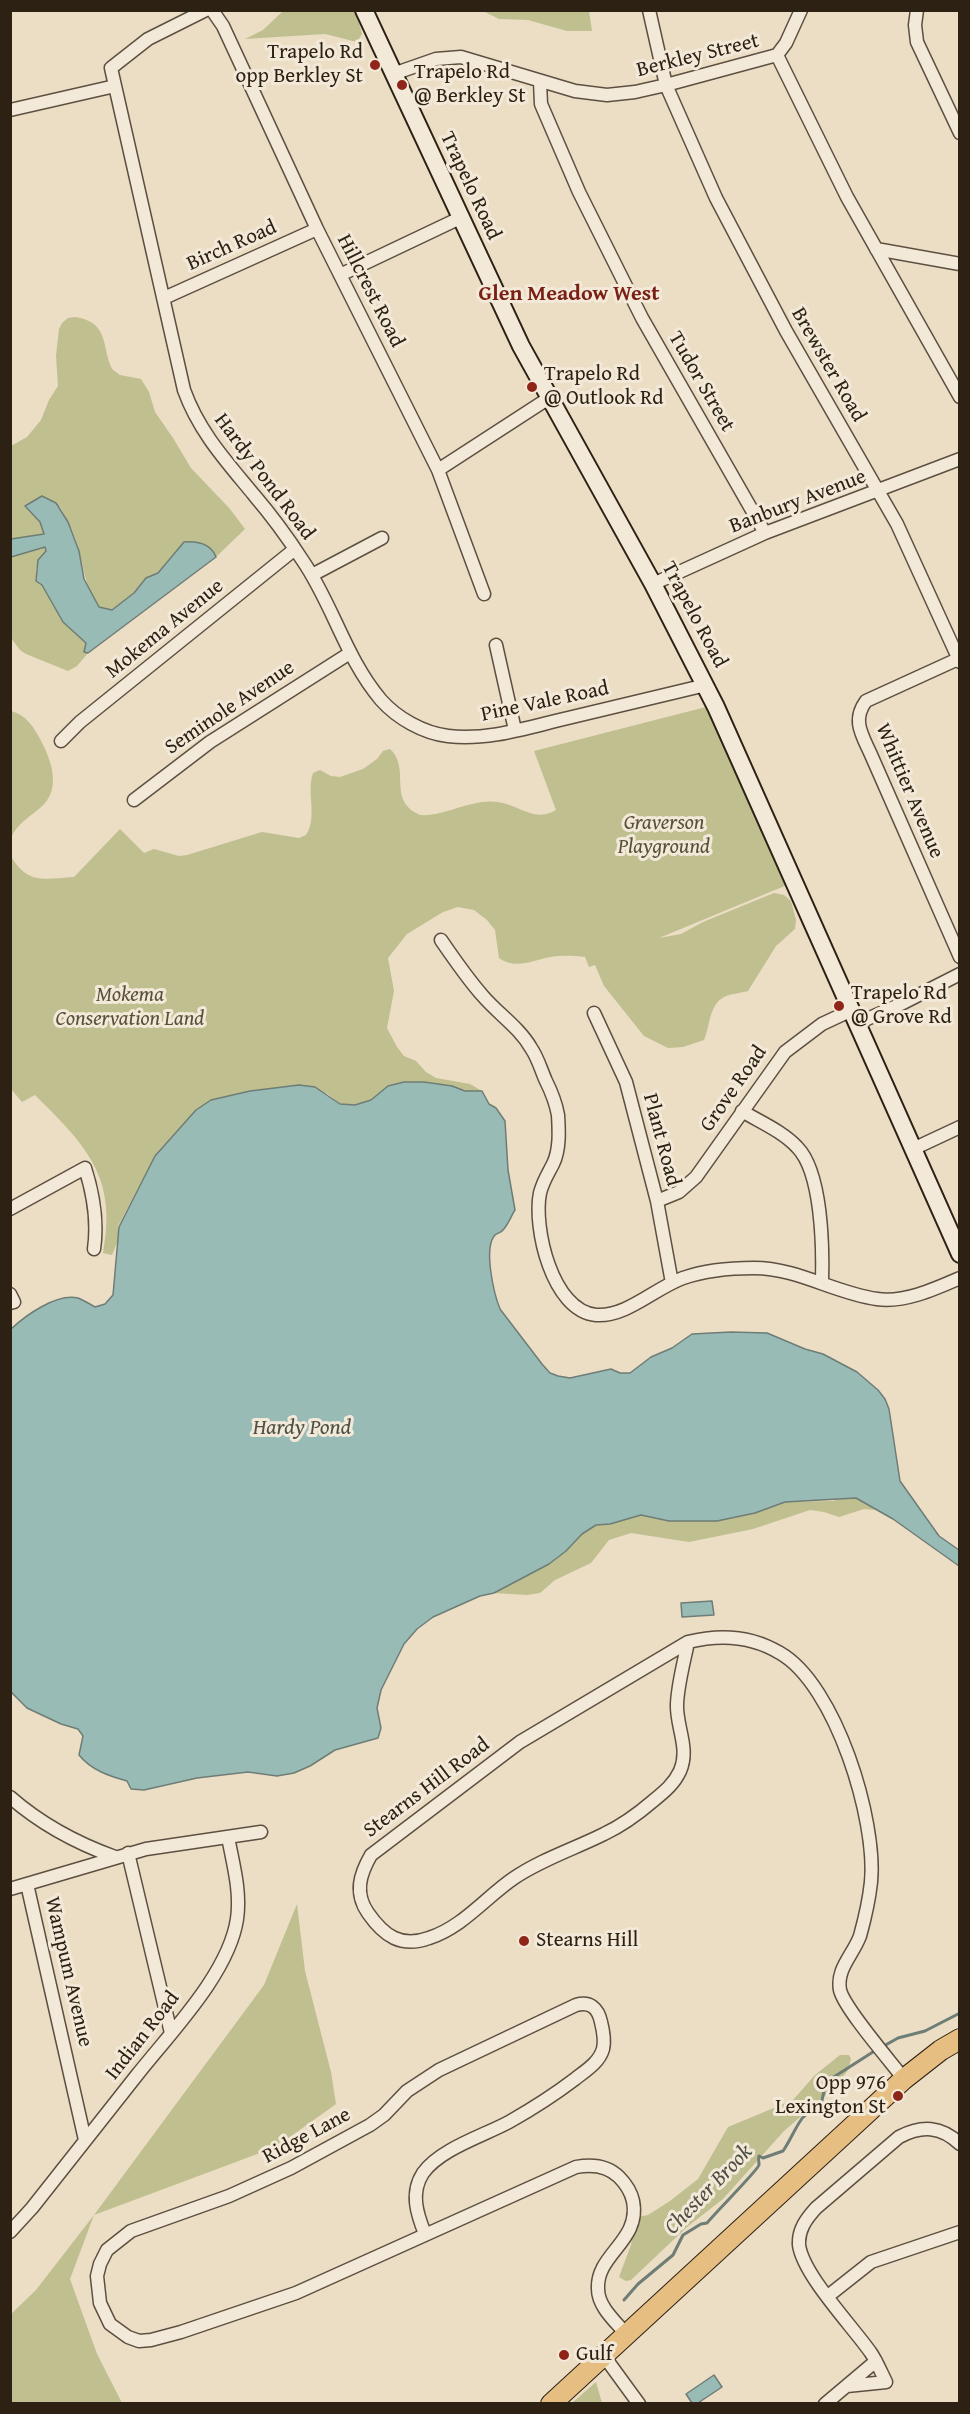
<!DOCTYPE html>
<html>
<head>
<meta charset="utf-8">
<style>
	body { margin:0 }
	#map { position:relative; width:970px; height:2414px; overflow:hidden; background:#ecddc5; font-family:"Gentium Book Plus",serif }
	canvas { display:block }
	.frame { position:absolute; inset:0; border:12px solid #2d2113; pointer-events:none }
</style>
</head>
<body>
<div id="map">
<canvas width="970" height="2414"></canvas>
<div class="frame"></div>
</div>
<script>
const c = document.querySelector('canvas').getContext('2d');
c.lineJoin = 'round';
function fillPath(path, color) { c.fillStyle = color; c.fill(path, 'evenodd'); }
function strokePath(path, color, width, dash) { c.strokeStyle = color; c.lineWidth = width; c.lineCap = dash ? 'butt' : 'round'; c.setLineDash(dash || []); c.stroke(path); }
function label(font, color, halo, rows, align = 'center') {
  c.font = font + ' "Gentium Book Plus",serif'; c.lineWidth = 6; c.setLineDash([]); c.textBaseline = 'middle'; c.strokeStyle = halo; c.fillStyle = color; for (const [text, x, y, turn = 0] of rows) {
    c.save(); c.translate(x, y); c.rotate((+turn || 0) * Math.PI / 180); c.textAlign = isNaN(turn) ? turn : align; if (halo) c.strokeText(text, 0, 0); c.fillText(text, 0, 0); c.restore();
  }
}
const green = new Path2D(`
	M 284,10 L 356,11 L 362,34 L 357,42 L 325,34 L 245,39 L 263,30 Z
	M 483,11 L 589,11 L 592,31 L 567,31 L 528,20 L 499,19 Z
	M 75,317 C 111,322 101,350 113,370 L 120,375 L 141,379 L 149,392 L 155,412 L 173,438 L 191,468 L 230,509 L 245,529 L 216,557 L 216,555 L 173,554 L 158,573 L 146,578 L 134,593 L 112,610 L 99,607 C 85,586 85,574 79,550 C 75,535 68,521 60,507 L 25,506 L 40,522 L 44,534 L 11,539 L 11,446 L 27,437 L 41,420 L 49,400 L 58,386 L 56,356 L 59,329 L 62,323 L 68,318 Z
	M 45,547 L 46,551 L 36,569 L 36,581 L 42,585 L 63,622 L 86,643 L 85,651 L 88,653 L 77,666 L 68,671 L 26,654 L 20,650 L 11,638 L 11,557 Z
	M 706,707 L 787,885 L 659,938 L 681,934 L 703,922 L 774,893 L 784,895 L 791,901 L 796,920 L 795,929 L 776,946 L 748,991 C 741,993 730,994 724,997 C 709,1005 710,1026 704,1040 L 683,1047 L 668,1048 L 644,1036 L 604,986 L 595,965 L 589,967 L 585,957 C 574,956 562,955 551,957 C 533,960 516,970 499,958 L 495,930 L 487,920 L 474,910 L 458,907 L 443,912 L 407,934 L 388,958 L 394,991 L 387,1028 L 397,1047 L 404,1056 L 416,1061 L 426,1072 L 436,1078 L 470,1084 L 482,1091 L 465,1091 L 452,1086 L 424,1082 L 388,1086 L 371,1101 L 355,1105 L 340,1104 L 328,1094 L 299,1085 L 250,1091 L 178,1131 L 168,1141 L 155,1156 L 118,1226 L 118,1240 L 112,1255 L 103,1253 C 118,1176 85,1145 35,1095 L 22,1102 L 11,1089 L 10,854 C 26,885 44,879 74,877 L 120,829 L 144,853 L 154,849 L 179,856 L 187,855 L 262,832 L 299,838 L 306,835 C 318,817 306,793 313,773 L 320,770 L 331,776 L 340,777 L 363,769 L 377,759 L 383,751 L 390,749 C 408,765 393,791 408,807 C 410,810 416,813 420,815 C 444,817 472,798 498,802 C 520,805 534,823 556,810 L 534,751 Z
	M 11,711 C 26,715 33,726 40,739 C 52,761 62,790 40,808 C 28,818 17,824 11,838 Z
	M 846,1497 L 856,1498 L 876,1510 L 864,1509 L 839,1517 L 824,1512 L 810,1510 L 753,1529 L 689,1542 L 631,1533 L 609,1540 L 591,1563 L 555,1580 L 540,1593 L 527,1595 L 494,1593 L 549,1564 L 566,1551 L 582,1534 L 596,1525 L 610,1524 L 641,1515 L 669,1521 L 717,1521 L 755,1513 L 785,1502 L 833,1501 Z
	M 297,1904 L 305,1971 L 331,2072 L 336,2104 L 276,2147 L 94,2215 L 70,2279 L 97,2354 L 122,2403 L 11,2403 L 11,2314 L 36,2290 L 94,2215 L 264,1985 Z
	M 840,2055 L 849,2055 L 851,2059 L 848,2070 L 834,2088 L 784,2131 L 723,2199 L 687,2227 L 631,2280 L 626,2281 L 619,2277 L 631,2245 L 634,2224 L 637,2217 L 648,2215 L 670,2201 L 698,2179 L 728,2127 L 793,2100 L 815,2075 Z
	M 596,2382 L 602,2403 L 572,2403 Z`);
const water = new Path2D(`
	M 42,496 L 56,503 L 68,522 L 79,551 L 84,579 L 99,607 L 112,610 L 134,593 L 146,578 L 158,573 L 184,542 C 197,541 211,544 216,557 L 88,653 L 84,652 L 86,643 L 63,622 L 42,585 L 36,581 L 38,560 L 46,551 L 45,547 L 11,557 L 11,539 L 44,534 L 40,522 L 25,506 Z
	M 404,1082 L 424,1082 L 452,1086 L 465,1091 L 482,1091 L 489,1104 L 496,1108 L 505,1121 L 508,1170 L 515,1210 C 511,1216 508,1225 503,1230 C 501,1233 497,1233 495,1235 C 483,1248 494,1294 500,1309 L 542,1364 L 550,1373 L 558,1376 L 570,1378 L 611,1369 L 620,1373 L 630,1373 L 651,1357 L 672,1348 L 692,1334 L 731,1332 L 767,1333 L 805,1349 L 823,1354 L 857,1372 L 878,1390 L 885,1399 L 889,1409 L 900,1481 L 939,1536 L 959,1550 L 959,1566 L 893,1519 L 856,1498 L 785,1502 L 755,1513 L 717,1521 L 669,1521 L 641,1515 L 610,1524 L 596,1525 L 582,1534 L 566,1551 L 549,1564 L 494,1593 L 480,1596 L 433,1617 L 417,1629 L 404,1644 L 381,1690 L 377,1708 L 381,1728 L 378,1738 L 335,1750 L 310,1766 L 294,1773 L 277,1776 L 248,1772 L 197,1778 L 144,1790 L 131,1789 L 127,1781 C 109,1776 91,1770 79,1755 L 83,1736 L 78,1729 L 61,1724 L 27,1708 L 11,1692 L 11,1329 C 25,1316 56,1293 78,1298 C 83,1300 90,1304 95,1307 L 105,1304 L 113,1295 L 119,1227 L 155,1156 L 196,1110 L 211,1100 L 250,1091 L 299,1085 L 315,1087 L 340,1104 L 355,1105 L 371,1100 L 388,1086 Z
	M 712,1601 L 714,1615 L 682,1617 L 681,1603 Z
	M 714,2375 L 722,2387 L 698,2403 L 692,2403 L 686,2394 Z`);
const stream = new Path2D(`
	M 882,2047 L 898,2038 L 925,2031 L 960,2013
	M 624,2300 L 638,2284 L 673,2255 L 683,2235 L 701,2224 L 707,2223 C 714,2214 758,2170 759,2165 C 759,2162 758,2159 759,2156 L 763,2158 L 783,2151 C 790,2141 794,2130 801,2120 C 805,2113 815,2110 821,2105 L 826,2082 L 876,2050`);
const minor = new Path2D(`
	M 206,10 L 148,39 L 111,68 L 184,390 C 199,432 227,462 254,495 C 272,516 288,538 303,561 C 333,605 346,659 381,700 C 397,718 423,733 448,736 C 488,741 529,727 568,718 C 614,707 660,696 706,685
	M 212,10 L 223,26 L 317,229 L 438,470 L 484,594
	M 649,10 L 666,85 L 716,198 L 786,331 L 897,524 L 960,662
	M 917,10 L 915,25 L 917,42 L 960,133
	M 777,55 L 786,43 L 801,10
	M 393,74 L 436,59 L 461,57 L 575,91 L 607,95 L 635,92 L 666,85 L 777,55 L 847,197 L 960,397
	M 540,82 L 541,104 L 579,192 L 642,318 L 765,533
	M 10,110 L 115,86
	M 876,249 L 960,264
	M 340,275 L 460,218
	M 164,298 L 317,229
	M 438,470 L 549,398
	M 312,575 L 382,538
	M 653,584 L 765,533 L 960,459
	M 496,645 L 515,730
	M 958,659 L 866,701 C 851,721 863,736 872,757 L 960,957
	M 61,741 L 80,722 L 295,549
	M 134,800 L 210,742 L 350,653
	M 441,940 C 454,959 467,978 482,995 C 497,1013 519,1027 531,1048 C 538,1058 541,1070 546,1081 C 551,1091 556,1104 558,1115 C 559,1131 560,1150 553,1164 C 548,1174 543,1181 540,1193 C 533,1227 552,1311 596,1315 C 627,1317 655,1288 683,1278 C 706,1270 730,1268 754,1268 C 798,1268 834,1293 877,1299 C 904,1303 935,1289 960,1278
	M 594,1013 L 626,1082 L 657,1201 L 672,1283
	M 858,1023 L 899,1005 L 960,974
	M 742,1111 C 760,1122 782,1131 797,1147 C 822,1172 823,1247 822,1282
	M 913,1149 L 960,1127
	M 657,1201 L 679,1192 L 696,1177 L 785,1052 L 822,1024 L 852,1010
	M 10,1209 L 85,1168 C 94,1196 98,1221 94,1249
	M 10,1294 L 14,1302 L 10,1303
	M 688,1642 C 684,1662 678,1683 677,1704 C 676,1727 690,1748 680,1771 C 674,1784 664,1792 653,1801 C 639,1813 621,1826 604,1834 C 574,1849 542,1859 514,1878 C 486,1897 463,1927 429,1938 C 401,1948 384,1936 368,1913 C 354,1893 360,1874 371,1855 L 520,1742 L 688,1642 C 720,1634 752,1636 780,1653 C 836,1685 877,1821 871,1882 C 869,1901 865,1918 860,1936 C 853,1955 836,1969 840,1990 C 844,2008 891,2062 904,2079
	M 10,1797 C 42,1825 76,1843 115,1857
	M 128,1853 L 171,2033
	M 27,1884 L 85,2140
	M 10,1889 L 146,1849 L 261,1832
	M 10,2232 L 32,2208 C 67,2163 102,2119 137,2075 C 171,2032 229,1973 237,1919 C 241,1891 233,1864 228,1837
	M 425,2234 C 417,2214 410,2193 423,2173 C 440,2149 483,2136 509,2122 C 532,2109 554,2095 575,2079 C 585,2071 599,2063 603,2049 C 605,2041 603,2030 601,2022 C 598,2008 590,2001 576,2005 L 439,2070 L 407,2091 L 384,2115 L 370,2125 L 291,2168 L 229,2196 L 131,2231 L 107,2250 L 100,2264 L 97,2276 L 100,2303 L 110,2324 L 128,2337 L 139,2341 L 151,2340 L 181,2332 L 296,2293 L 576,2167 C 592,2164 607,2165 619,2177 C 626,2184 631,2192 633,2201 C 641,2241 596,2254 598,2289 C 598,2307 616,2322 627,2335
	M 828,2296 L 871,2262 L 960,2232
	M 604,2356 L 639,2404
	M 847,2386 L 886,2382 C 881,2372 877,2362 871,2353 C 853,2327 803,2275 799,2245 C 798,2230 806,2219 816,2208 L 899,2137 C 922,2125 941,2126 960,2144
	M 825,2404 L 876,2361`);
const secondary = new Path2D(`
	M 364,10 L 521,346 L 653,584 L 716,707 L 960,1254`);
const primary = new Path2D(`
	M 551,2404 L 904,2079 L 941,2050 L 960,2039`);
const markers = [
	[375,65,6,"#8f2418"],
	[402,85,6,"#8f2418"],
	[532,387,6,"#8f2418"],
	[839,1006,6,"#8f2418"],
	[524,1941,6,"#8f2418"],
	[898,2096,6,"#8f2418"],
	[564,2355,6,"#8f2418"]
];
const poiNames = [
	["Trapelo Rd",363,53,"right"],
	["opp Berkley St",363,77,"right"],
	["Trapelo Rd",414,73],
	["@ Berkley St",414,97],
	["Trapelo Rd",544,375],
	["@ Outlook Rd",544,399],
	["Trapelo Rd",851,994],
	["@ Grove Rd",851,1018],
	["Stearns Hill",536,1941],
	["Opp 976",886,2084,"right"],
	["Lexington St",886,2108,"right"],
	["Gulf",576,2355]
];
const streetNames = [
	["Berkley Street",698,56,-14],
	["Trapelo Road",470,186,65],
	["Birch Road",232,246,-24],
	["Hillcrest Road",370,291,63],
	["Brewster Road",828,365,60],
	["Tudor Street",701,382,60],
	["Hardy Pond Road",264,477,53],
	["Banbury Avenue",798,502,-21],
	["Trapelo Road",694,615,62],
	["Mokema Avenue",165,629,-39],
	["Pine Vale Road",545,702,-12],
	["Seminole Avenue",230,708,-34],
	["Whittier Avenue",909,791,67],
	["Grove Road",734,1089,-55],
	["Plant Road",661,1140,75],
	["Stearns Hill Road",427,1788,-37],
	["Wampum Avenue",68,1972,77],
	["Indian Road",143,2036,-52],
	["Ridge Lane",307,2136,-28]
];
const parkNames = [
	["Graverson",664,824],
	["Playground",664,848],
	["Mokema",130,996],
	["Conservation Land",130,1020]
];
const neighbourhoodNames = [
	["Glen Meadow West",569,294]
];
const waterNames = [
	["Hardy Pond",302,1428],
	["Chester Brook",709,2190,-46]
];
fillPath(green, '#bfbf8f');
fillPath(water, '#99bbb6');
strokePath(water, '#6e7d75', 1.5);
strokePath(stream, '#6e7d75', 3);
strokePath(minor, '#5d5040', 15);
strokePath(secondary, '#2d2113', 20);
strokePath(primary, '#2d2113', 22);
strokePath(minor, '#f3e9d9', 12);
strokePath(secondary, '#f3e9d9', 16);
strokePath(primary, '#e6be82', 20);
for (const [x, y, r, color] of markers) { const dot = new Path2D(); dot.arc(x, y, r, 0, 2 * Math.PI); c.fillStyle = color; c.fill(dot); strokePath(dot, '#f3e9d9', 2); }
label('21px', '#2d2113', '#f3e9d9', poiNames, 'left');
label('21px', '#2d2113', '#f3e9d9', streetNames);
label('italic 21px', '#595038', '#f3e9d9', parkNames);
label('bold 22px', '#7a1f14', '#f3e9d9', neighbourhoodNames);
label('italic 22px', '#4d4f44', '#f3e9d9', waterNames);
</script>
</body>
</html>
